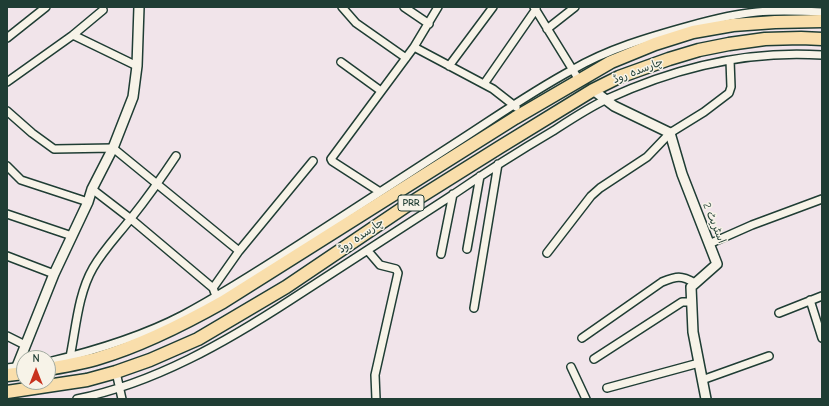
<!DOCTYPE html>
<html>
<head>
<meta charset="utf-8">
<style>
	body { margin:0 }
	#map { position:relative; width:829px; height:406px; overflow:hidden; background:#f1e4ea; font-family:"Comic Neue",sans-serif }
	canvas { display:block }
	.frame { position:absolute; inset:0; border:8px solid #1f3d34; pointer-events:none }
	.north { position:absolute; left:16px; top:350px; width:40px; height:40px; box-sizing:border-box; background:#f7f3e8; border:1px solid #a1aaa0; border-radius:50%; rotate:0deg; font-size:11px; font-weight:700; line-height:16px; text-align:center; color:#1f3d34 }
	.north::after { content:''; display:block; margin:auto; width:14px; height:18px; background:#c8321e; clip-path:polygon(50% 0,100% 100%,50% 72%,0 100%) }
</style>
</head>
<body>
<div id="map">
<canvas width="829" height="406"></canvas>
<div class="frame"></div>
<div class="north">N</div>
</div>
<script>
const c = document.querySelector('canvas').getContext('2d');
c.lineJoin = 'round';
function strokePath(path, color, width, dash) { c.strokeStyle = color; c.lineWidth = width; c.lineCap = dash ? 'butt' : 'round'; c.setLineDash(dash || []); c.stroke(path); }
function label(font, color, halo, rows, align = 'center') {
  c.font = font + ' "Comic Neue","Playpen Sans Arabic",sans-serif'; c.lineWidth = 3; c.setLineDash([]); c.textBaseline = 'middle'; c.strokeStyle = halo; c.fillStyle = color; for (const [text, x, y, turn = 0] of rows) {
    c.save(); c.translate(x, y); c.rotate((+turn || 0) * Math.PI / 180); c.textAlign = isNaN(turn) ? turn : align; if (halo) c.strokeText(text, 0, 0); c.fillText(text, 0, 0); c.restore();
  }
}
const minor = new Path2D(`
	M 342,7 L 356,23 L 406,58
	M 404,7 L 429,24
	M 534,7 L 579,80
	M 547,29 L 575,7
	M 73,35 L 137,66
	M 7,38 L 46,7
	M 414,47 L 493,89 L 516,107
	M 341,62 L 381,91
	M 449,66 L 493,7
	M 7,82 L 73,35 L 103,10
	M 484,84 L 536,9
	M 7,111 L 32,133 L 54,149 L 113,148 L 239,251
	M 7,166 L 21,180 L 88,202
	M 92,189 L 131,219 L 213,288 L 216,296
	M 380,192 L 332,161 L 331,159 L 414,47 L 438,7
	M 7,214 L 72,236
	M 709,244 L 752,225 L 822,199
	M 467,249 L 480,176
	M 368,251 L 380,265 L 396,269 L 398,273 L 375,375 L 376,399
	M 547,253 L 591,196 L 600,188 L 647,157 L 670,133 L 704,112 L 729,93 L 731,87 L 730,60
	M 441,254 L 453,194
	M 7,256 L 54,274
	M 213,288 L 239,251 L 313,161
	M 810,300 L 822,338
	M 474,308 L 498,164
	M 779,313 L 822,296
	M 7,336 L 25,345
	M 582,338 L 662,282 C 677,276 681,275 695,283
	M 70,357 C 76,328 78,294 93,268 C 104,249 119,234 132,217 C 148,197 162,177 176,156
	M 594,359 L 682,302 L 691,302
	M 48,362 C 94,351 141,337 183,315 C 230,290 275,260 320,231 C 364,202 409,173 454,144 C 493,119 531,92 572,70 C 608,49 649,37 689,26 C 711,20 734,14 757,12 C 778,10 801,11 822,12
	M 571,367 L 586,399
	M 7,368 L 24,366
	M 116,372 L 122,399
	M 702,380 L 769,356
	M 607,388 L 699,363
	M 77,399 C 155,383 226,342 292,299 C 346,264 400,229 454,194 C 486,172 519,151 553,131 C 570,120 588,108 607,99 C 674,68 747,50 822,55`);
const tertiary = new Path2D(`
	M 593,90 L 614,106 L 670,133 L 682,174 L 717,264 L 691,287 L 693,332 L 706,399
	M 14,374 L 54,274 L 88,202 L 92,189 L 113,148 L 133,97 L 137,66 L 139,7`);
const trunk = new Path2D(`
	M 48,369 C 65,366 83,363 99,358 C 143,345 184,324 223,302 L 515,118 L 611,62 L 655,44 L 693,32 L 733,25 L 775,22 L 822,21
	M 7,375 L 24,373
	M 7,392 L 87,380 L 116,372 L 150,360 L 198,339 L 286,287 L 409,204 L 500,147 L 593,90 L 619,77 L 669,59 L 699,50 L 729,44 L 765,39 L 801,38 L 822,39`);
const shields = [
	[411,203,26]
];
const shieldNames = [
	["PRR",411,203]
];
const streetNames = [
	["چارسدہ روڈ",638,71,-21],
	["اسٹریٹ 2",714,223,68],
	["چارسدہ روڈ",361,236,-34]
];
strokePath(minor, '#1f3d34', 10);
strokePath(tertiary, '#1f3d34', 12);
strokePath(trunk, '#1f3d34', 15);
strokePath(minor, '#f7f3e8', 7);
strokePath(tertiary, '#f7f3e8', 9);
strokePath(trunk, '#f9deab', 12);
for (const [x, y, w] of shields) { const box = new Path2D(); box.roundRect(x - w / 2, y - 8, w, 16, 3); c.fillStyle = '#f7f3e8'; c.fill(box); strokePath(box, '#1f3d34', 1); }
label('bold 10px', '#1f3d34', null, shieldNames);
label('11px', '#1f3d34', '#f7f3e8', streetNames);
</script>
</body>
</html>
